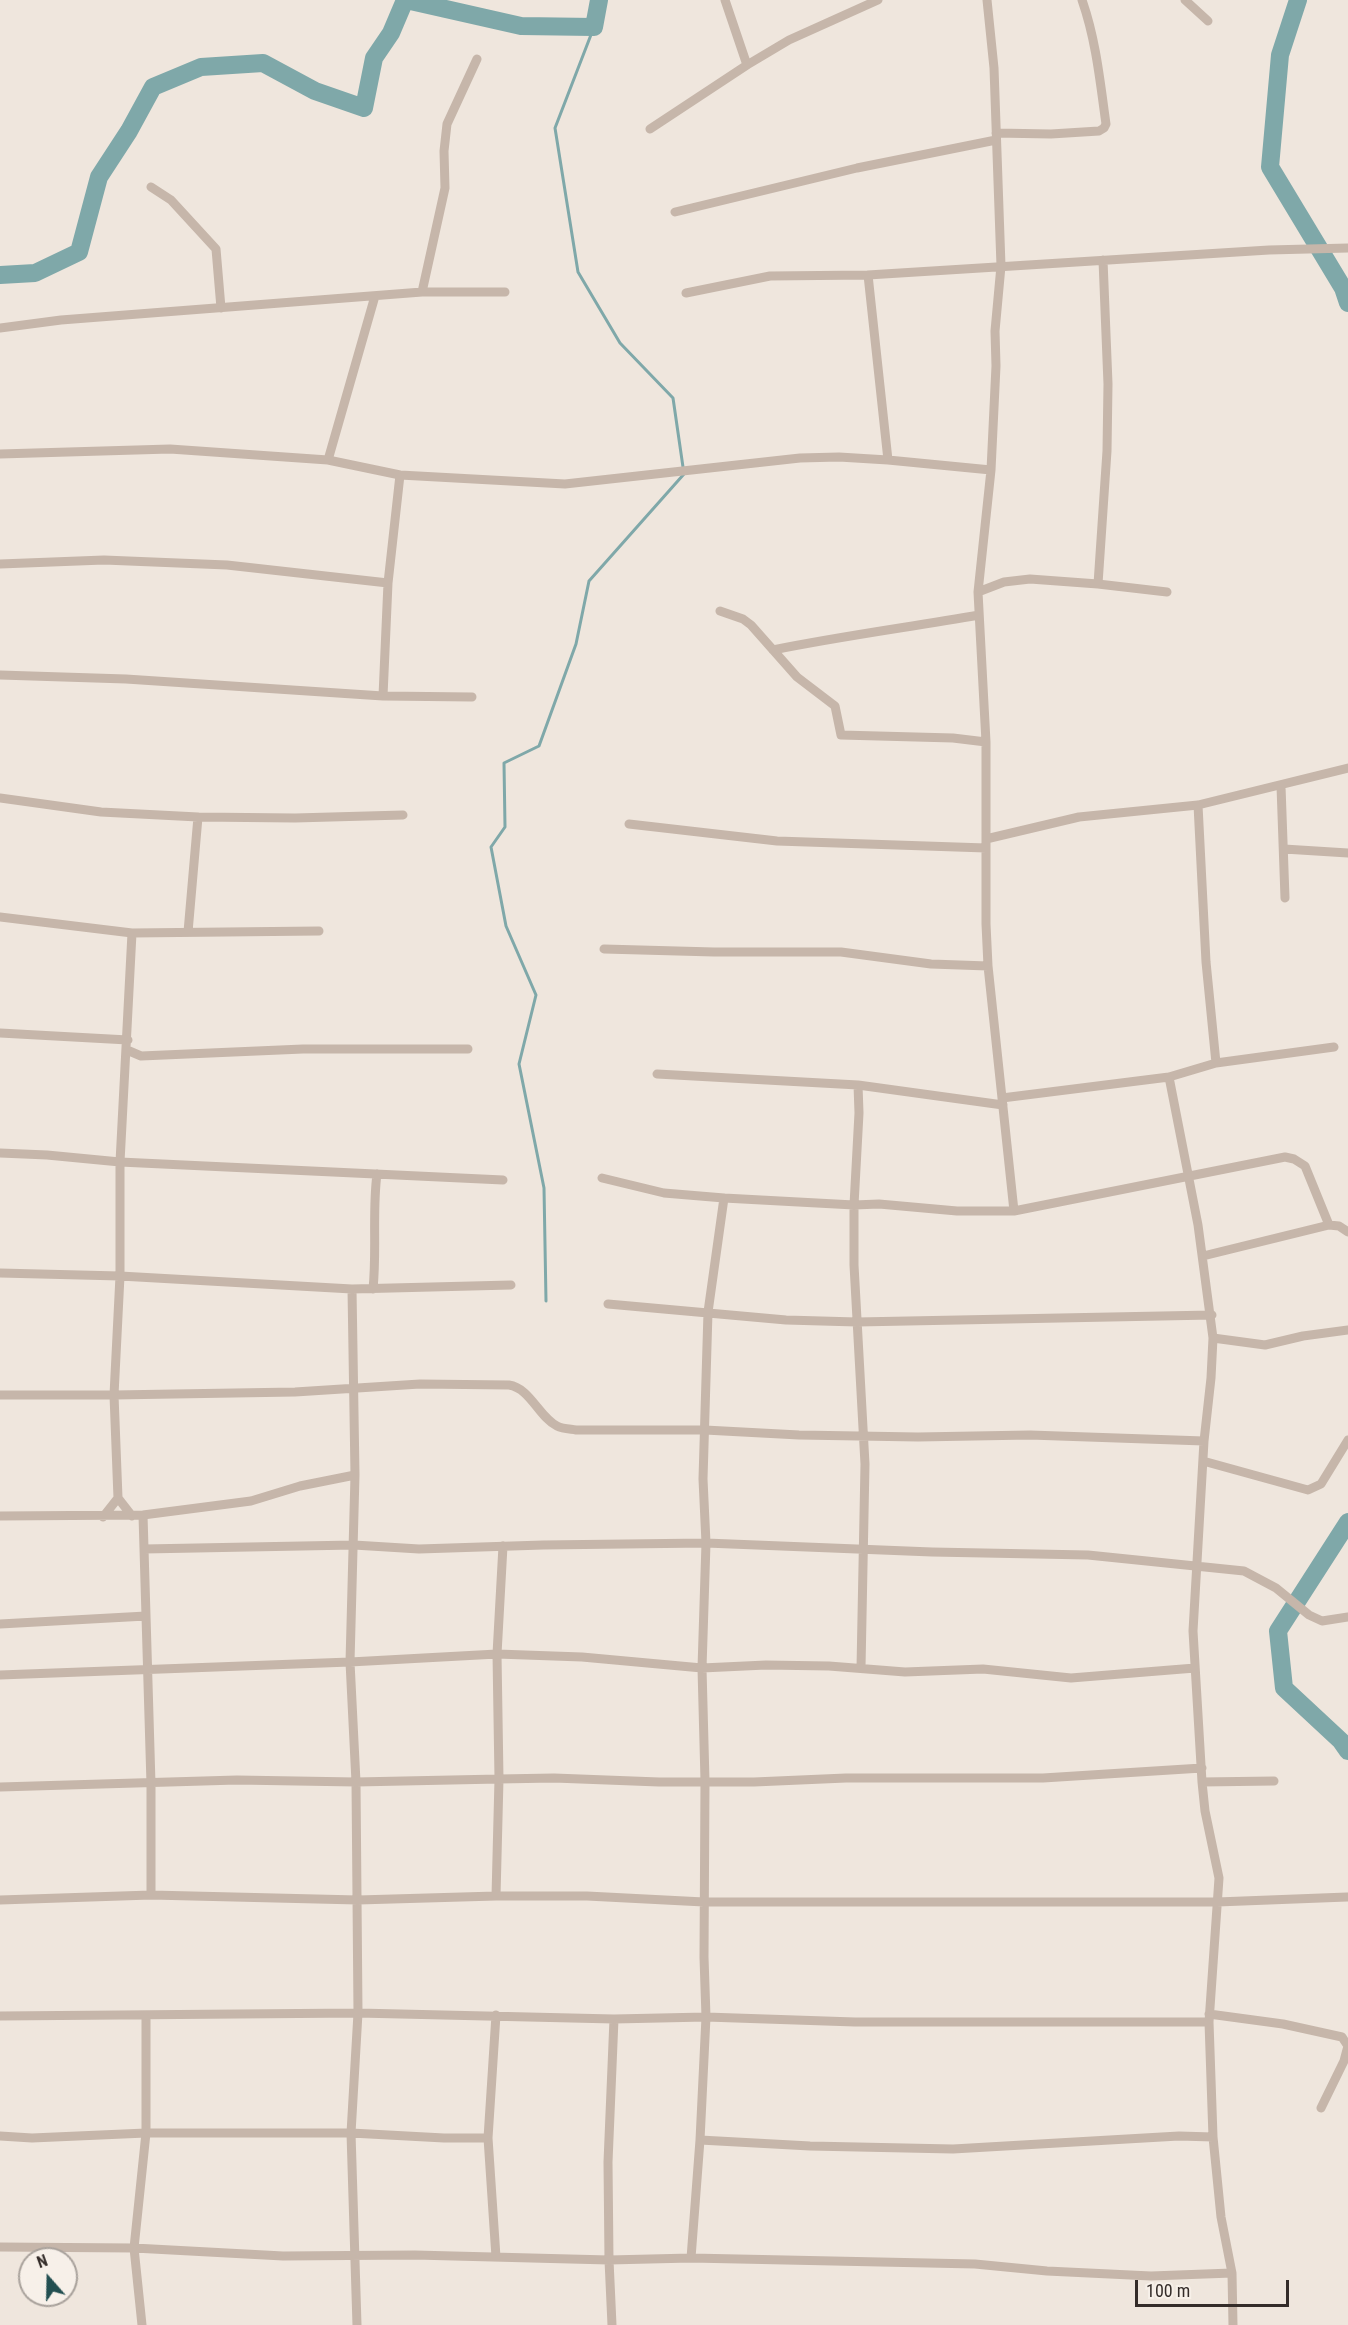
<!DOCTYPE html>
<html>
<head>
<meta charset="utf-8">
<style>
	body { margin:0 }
	#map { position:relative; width:1348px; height:2325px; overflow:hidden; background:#efe6dd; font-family:"Roboto Condensed",sans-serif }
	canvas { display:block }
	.north { position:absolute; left:18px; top:2247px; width:60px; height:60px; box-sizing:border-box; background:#f7f0e9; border:2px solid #a9a29c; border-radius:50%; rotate:340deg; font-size:16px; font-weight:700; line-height:24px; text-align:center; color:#342c29 }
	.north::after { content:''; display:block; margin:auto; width:21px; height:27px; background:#234f51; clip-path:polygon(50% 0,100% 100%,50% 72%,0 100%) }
	.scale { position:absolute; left:1135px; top:2280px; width:154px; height:27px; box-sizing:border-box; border:3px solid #342c29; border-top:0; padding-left:8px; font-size:18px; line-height:21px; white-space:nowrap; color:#342c29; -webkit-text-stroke:4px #f7f0e9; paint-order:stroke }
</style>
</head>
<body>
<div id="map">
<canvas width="1348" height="2325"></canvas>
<div class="north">N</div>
<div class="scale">100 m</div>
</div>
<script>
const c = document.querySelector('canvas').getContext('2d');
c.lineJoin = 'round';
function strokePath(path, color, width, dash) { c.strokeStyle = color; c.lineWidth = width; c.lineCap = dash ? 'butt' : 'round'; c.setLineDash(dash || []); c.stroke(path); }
const stream = new Path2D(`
	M 546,1301 L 544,1188 L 519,1064 L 536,995 L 506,926 L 491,847 L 505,827 L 504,763 L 539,746 L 576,644 L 589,581 L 684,474 L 673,398 L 620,343 L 578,272 L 555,128 L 594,27`);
const river = new Path2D(`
	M 406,0 L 521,26 L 594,27 L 599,0
	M 1298,0 L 1280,55 L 1270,167 L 1343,288 L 1348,303
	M 0,275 L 35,273 L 79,252 L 99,177 L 129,131 L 153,87 L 201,67 L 263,63 L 315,91 L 364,108 L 374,58 L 391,33 L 405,0
	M 1348,1522 L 1278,1631 L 1284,1688 L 1341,1741 L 1348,1751`);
const street = new Path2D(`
	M 725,0 L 747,65
	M 1185,0 L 1208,21
	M 650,129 L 747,65 L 789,40 L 878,0
	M 996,133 L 1051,134 L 1099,131 L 1104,128 L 1106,124 C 1100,81 1096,40 1082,0
	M 151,187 L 171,200 L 216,249 L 221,308
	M 675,212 L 857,168 L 996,140
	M 868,275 L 888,460
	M 422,292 L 445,188 L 444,151 L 447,124 L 477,59
	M 686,293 L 770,276 L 868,275 L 1269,250 L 1348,248
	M 0,328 L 61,320 L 422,292 L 505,292
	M 0,454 L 170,449 L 328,460 L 400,475 L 565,484 L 800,458 L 839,457 L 888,460 L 991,470
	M 328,460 L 375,296
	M 0,564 L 104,560 L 227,565 L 388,583
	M 1098,584 L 1107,451 L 1108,384 L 1103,260
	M 978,592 L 1004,582 L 1030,579 L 1098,584 L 1167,592
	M 720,611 L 743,619 L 751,625 L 797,677 L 835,706 L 841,735 L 953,738 L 986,742
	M 773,650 C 842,636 911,627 979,615
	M 0,675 L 126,679 L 383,696 L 472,697
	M 383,696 L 388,583 L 400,475
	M 1281,786 L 1285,898
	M 0,798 L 101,812 L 198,817 L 295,818 L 403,815
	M 1198,805 L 1206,962 L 1216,1063
	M 629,824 L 777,841 L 986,848
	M 986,839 L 1079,817 L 1198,805 L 1348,768
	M 1284,849 L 1348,853
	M 0,917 L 132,933 L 319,931
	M 188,932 L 198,817
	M 604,949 L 714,952 L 841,952 L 931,964 L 988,966
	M 0,1033 L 128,1040
	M 127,1050 L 141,1056 L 303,1049 L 468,1049
	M 657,1074 L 858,1085
	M 1169,1077 L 1198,1225 L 1213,1338 L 1211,1378 L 1204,1441 L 1193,1631 L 1202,1782 L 1205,1811 L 1219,1878 L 1209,2022 L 1213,2137 L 1221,2217 L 1232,2273 L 1233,2325
	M 1002,1098 L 1169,1077 L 1216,1063 L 1334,1047
	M 0,1153 L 47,1155 L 120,1162 L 503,1180
	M 602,1178 L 664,1193 L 724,1198 L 854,1205 L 879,1204 L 957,1211 L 1014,1211 L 988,966 L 986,924 L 986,742 L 978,592 L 991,470 L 996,366 L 995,331 L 1001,266 L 994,68 L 987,0
	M 1014,1211 L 1285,1157 L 1294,1159 L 1305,1166 L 1329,1225
	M 1203,1256 L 1329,1225 L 1339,1226 L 1348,1232
	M 0,1273 L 120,1276 L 352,1289 L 511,1285
	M 373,1289 C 377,1250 372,1212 377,1174
	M 608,1304 L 786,1320 L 857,1322 L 1212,1315
	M 1213,1338 L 1265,1345 L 1303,1336 L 1348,1330
	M 0,1395 L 114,1395 L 295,1392 L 420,1384 L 509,1385 C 530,1388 539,1417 557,1426 C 563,1429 570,1429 576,1430 L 705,1430 L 799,1435 L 918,1437 L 1030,1435 L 1204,1441
	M 1203,1461 L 1308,1490 L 1321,1484 L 1348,1440
	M 355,1475 L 350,1662 L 356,1782 L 358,2013 L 351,2133 L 357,2325
	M 143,1515 L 151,1784 L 151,1895
	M 0,1516 L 143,1515 L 251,1501 L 300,1486 L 355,1475 L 352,1289
	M 132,1516 L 118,1498 L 114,1395 L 120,1276 L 120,1162 L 132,933
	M 103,1517 L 118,1498
	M 144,1549 L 354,1545 L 419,1549 L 543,1545 L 706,1543 L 932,1552 L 1088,1555 L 1244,1571 L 1276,1588 L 1309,1615 L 1322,1621 L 1348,1617
	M 0,1624 L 146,1616
	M 861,1668 L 865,1464 L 854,1265 L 854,1205 L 859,1113 L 858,1085 L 1003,1105
	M 0,1675 L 350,1662 L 497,1654 L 582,1657 L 702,1668 L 766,1665 L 829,1666 L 905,1672 L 983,1669 L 1071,1678 L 1195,1668
	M 1202,1782 L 1274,1781
	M 0,1787 L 237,1780 L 356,1782 L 499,1779 L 497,1654 L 503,1546
	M 496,1896 L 499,1779 L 554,1778 L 659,1782 L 754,1782 L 846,1778 L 1043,1778 L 1202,1768
	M 0,1900 L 151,1895 L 358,1900 L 496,1896 L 587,1896 L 704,1902 L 1217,1902 L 1347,1897
	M 1209,2014 L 1283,2024 L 1342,2037 L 1348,2046 L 1344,2061 L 1321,2108
	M 0,2016 L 358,2013 L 614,2019 L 706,2017 L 855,2022 L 1209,2022
	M 0,2136 L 32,2138 L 146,2133 L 351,2133 L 444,2138 L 488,2138 L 496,2015
	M 488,2138 L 496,2257
	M 700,2140 L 810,2146 L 953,2149 L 1179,2136 L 1213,2137
	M 0,2247 L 134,2248 L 283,2256 L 415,2255 L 609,2260 L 691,2258 L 975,2264 L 1047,2271 L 1151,2276 L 1232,2273
	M 691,2258 L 700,2140 L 706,2017 L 704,1957 L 705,1781 L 702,1668 L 706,1543 L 703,1479 L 708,1312 L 724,1198
	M 142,2325 L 134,2248 L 146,2133 L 146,2016
	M 612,2325 L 609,2260 L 608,2162 L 614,2019`);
strokePath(stream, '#7fa8a9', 3);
strokePath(river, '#7fa8a9', 18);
strokePath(street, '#c6b6aa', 9);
</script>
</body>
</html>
